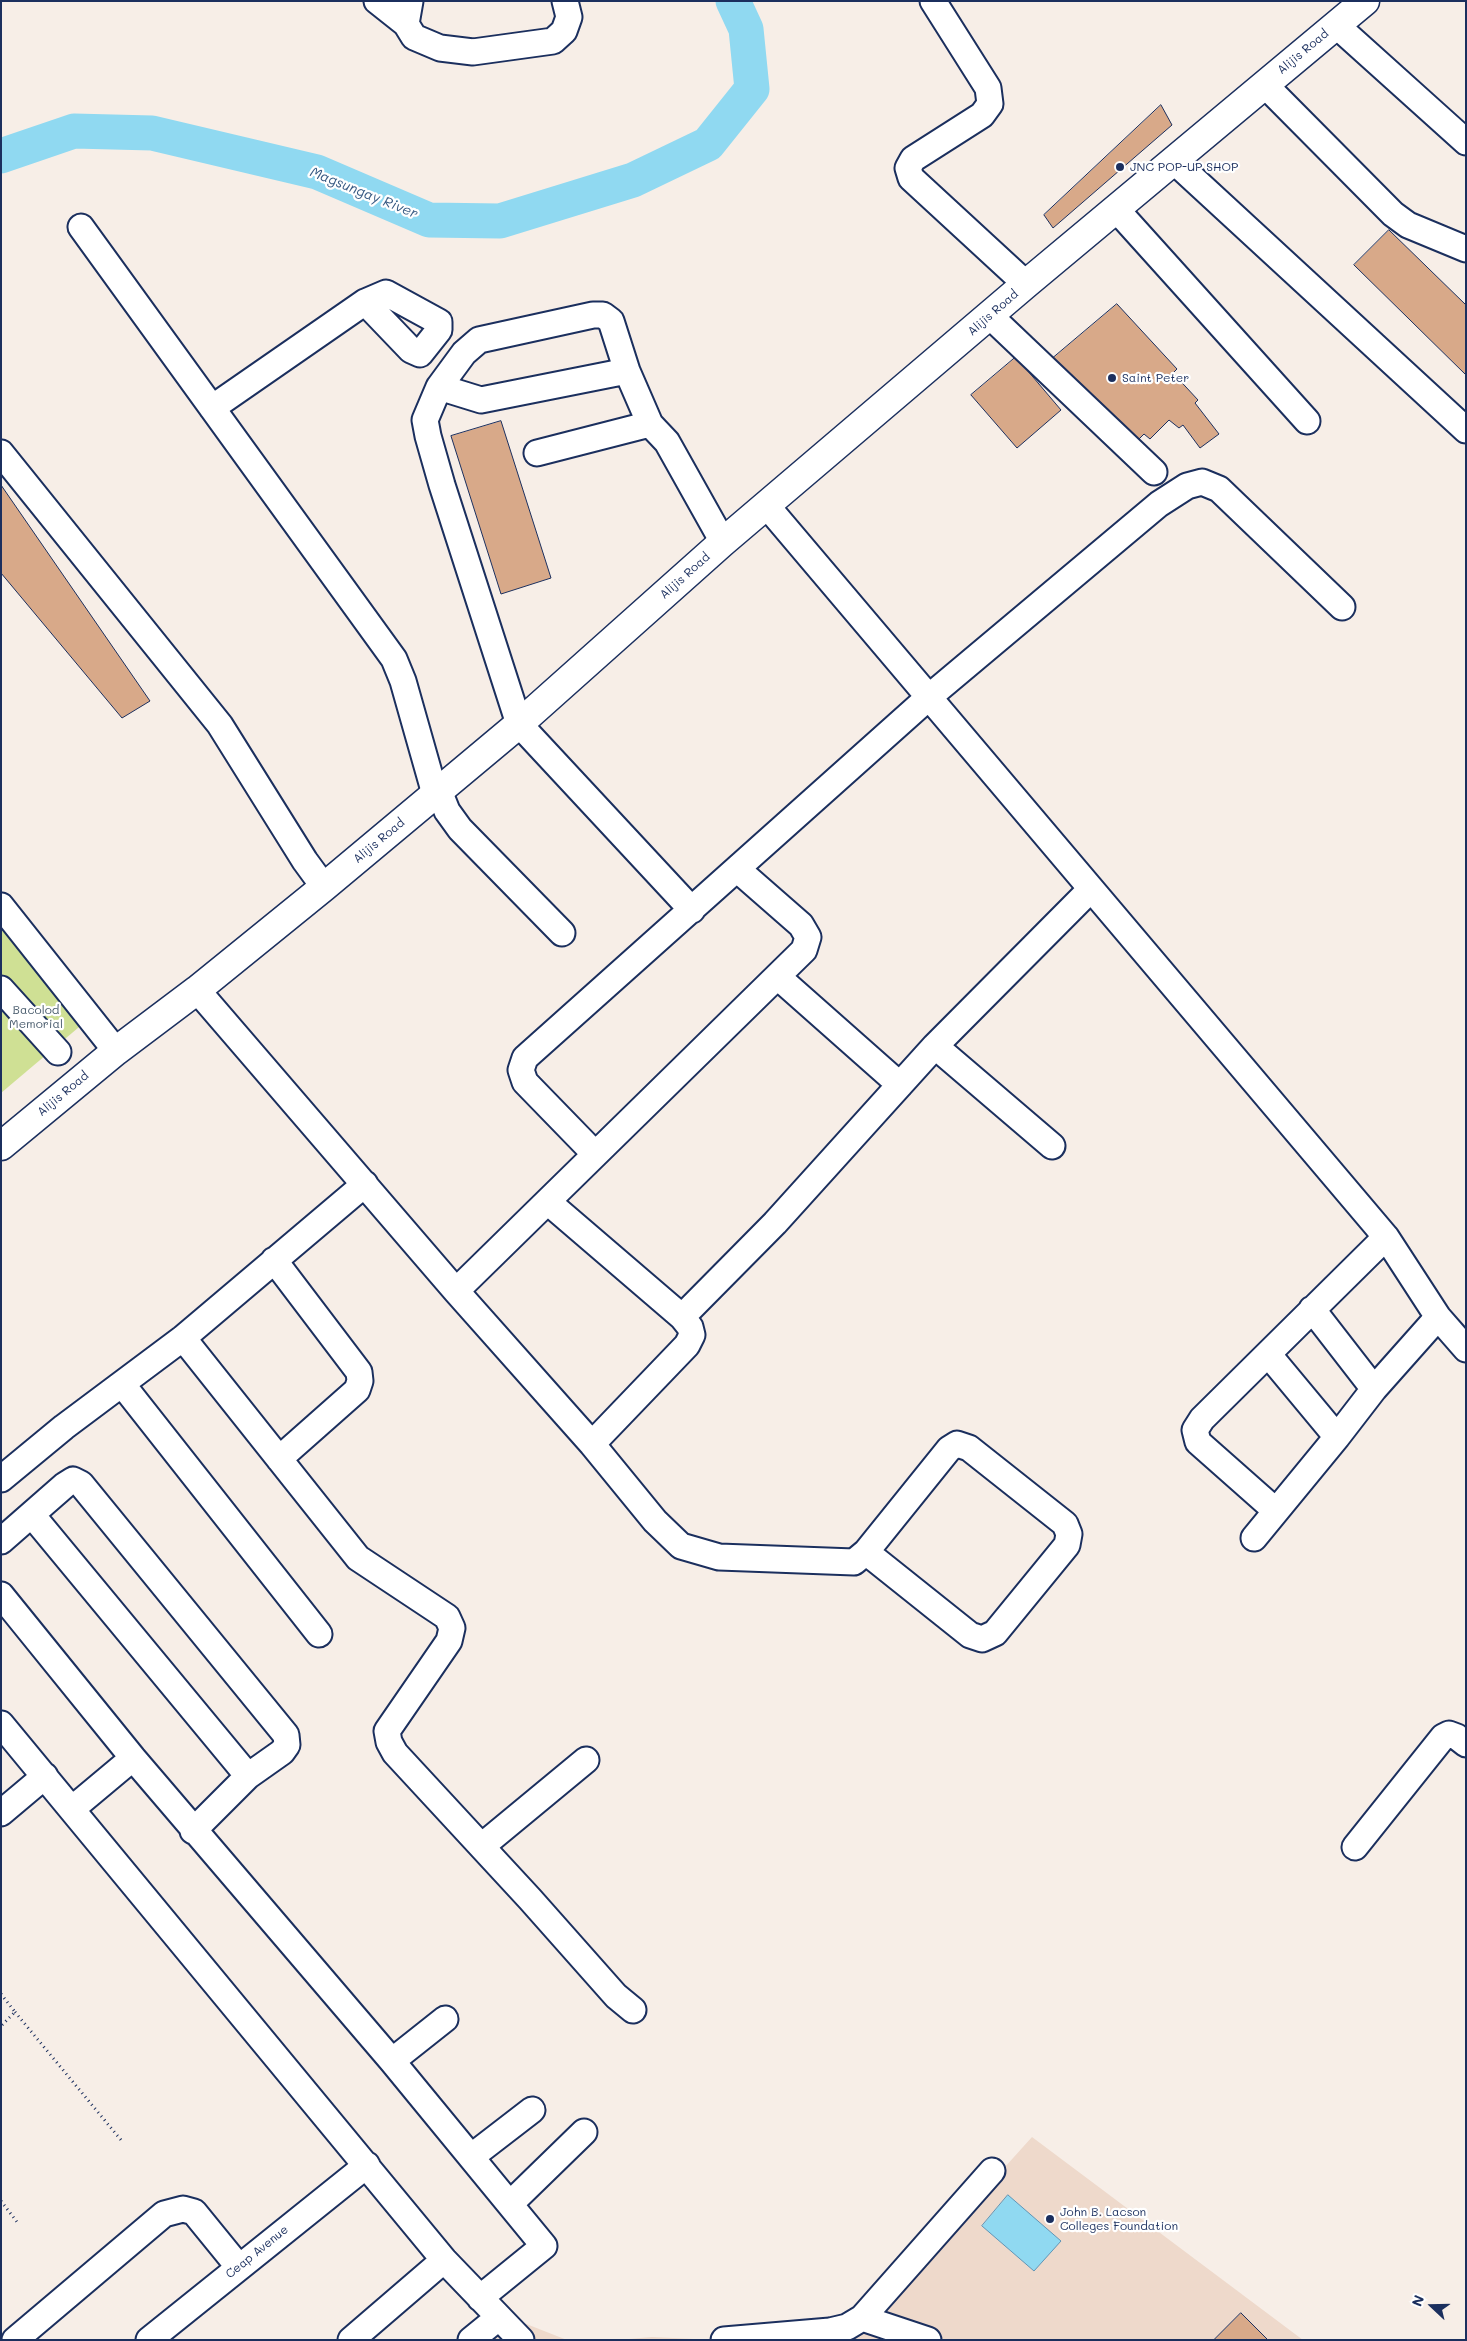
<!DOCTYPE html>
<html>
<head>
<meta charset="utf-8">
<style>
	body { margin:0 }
	#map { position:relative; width:1467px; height:2341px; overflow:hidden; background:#f7eee7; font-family:Mali,sans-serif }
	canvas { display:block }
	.frame { position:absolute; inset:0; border:2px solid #1b2f5e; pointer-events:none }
	.north { position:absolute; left:1407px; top:2281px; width:50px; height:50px; -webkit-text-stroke:4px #fff; paint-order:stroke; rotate:291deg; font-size:14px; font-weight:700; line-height:20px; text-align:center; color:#1b2f5e }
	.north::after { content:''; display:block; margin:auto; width:18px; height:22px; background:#1b2f5e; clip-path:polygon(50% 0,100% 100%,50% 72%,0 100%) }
</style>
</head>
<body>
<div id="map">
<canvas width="1467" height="2341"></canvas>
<div class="frame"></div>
<div class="north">N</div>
</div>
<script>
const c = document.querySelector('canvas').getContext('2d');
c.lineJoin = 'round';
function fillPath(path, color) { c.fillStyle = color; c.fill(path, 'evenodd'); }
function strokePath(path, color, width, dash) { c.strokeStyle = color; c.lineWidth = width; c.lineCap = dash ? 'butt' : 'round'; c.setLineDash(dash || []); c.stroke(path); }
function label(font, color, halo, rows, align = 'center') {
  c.font = font + ' Mali,sans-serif'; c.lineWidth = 4.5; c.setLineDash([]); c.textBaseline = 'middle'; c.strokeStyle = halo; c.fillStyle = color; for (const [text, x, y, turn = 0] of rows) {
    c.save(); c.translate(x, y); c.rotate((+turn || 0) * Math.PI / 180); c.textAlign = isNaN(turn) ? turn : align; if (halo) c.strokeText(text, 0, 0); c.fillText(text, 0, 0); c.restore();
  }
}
const built = new Path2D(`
	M 1032,2137 L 1303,2340 L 812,2340 L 885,2300 Z
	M 506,2316 L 567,2340 L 472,2340 Z
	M 652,2337 L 715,2340 L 617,2340 Z`);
const green = new Path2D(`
	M 1,917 L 85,1022 L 1,1093 Z`);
const water = new Path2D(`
	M 1008,2195 L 1061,2241 L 1034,2271 L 982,2226 Z`);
const river = new Path2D(`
	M 1,156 L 74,131 L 152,133 L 317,172 L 429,220 L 500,221 L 633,180 L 708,144 L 752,89 L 746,29 L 733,1`);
const building = new Path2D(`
	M 1161,105 L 1172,125 L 1053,228 L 1044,215 Z
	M 1389,230 L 1466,305 L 1466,375 L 1354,265 Z
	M 1117,304 L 1177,369 L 1173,373 L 1198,400 L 1195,403 L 1219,434 L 1200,448 L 1183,425 L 1179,428 L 1169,420 L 1150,439 L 1144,434 L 1137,441 L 1055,362 L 1053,358 Z
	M 1016,357 L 1061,410 L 1017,448 L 971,395 Z
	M 501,421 L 551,578 L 501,594 L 451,436 Z
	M 1,485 L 150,701 L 122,718 L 1,573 Z
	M 1241,2313 L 1268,2340 L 1214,2340 Z`);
const path = new Path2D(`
	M 1,1994 L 15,2012 L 1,2026
	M 15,2012 L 121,2140
	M 1,2201 L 17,2222`);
const minor = new Path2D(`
	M 377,1 L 406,24 L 414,37 L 440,48 L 473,52 L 553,41 L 564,31 L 569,17 L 565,1
	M 933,1 L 988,88 L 990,104 L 982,115 L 913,159 L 908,168 L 911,178 L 1026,284
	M 406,24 L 410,1
	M 1336,25 L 1466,142
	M 1265,85 L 1393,214 L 1408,225 L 1466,249
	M 1174,161 L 1466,430
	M 1116,209 L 1307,421
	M 81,227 L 394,659 L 403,681 L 435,794
	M 990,316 L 1154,472
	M 627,371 L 650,424 L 667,442 L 723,542
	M 439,387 L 464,353 L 479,340 L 593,315 L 603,315 L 611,321 L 627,371 L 481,400 L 439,387 L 425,420 L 428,436 L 442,485 L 519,724 L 692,910
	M 212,408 L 365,302 L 386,293 L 439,322 L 439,330 L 420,354 L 411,350 L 365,302
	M 1,453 L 220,725 L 305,861 L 324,887
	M 537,453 L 650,424
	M 767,506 L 1386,1237 L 1438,1317 L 1374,1389 L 1337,1437 L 1254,1538
	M 439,791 L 447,811 L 460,829 L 562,933
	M 1,906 L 116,1051
	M 778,977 L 900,1085
	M 1,989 L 58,1052
	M 197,990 L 456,1291 L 592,1444 L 655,1521 L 681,1546 L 719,1557 L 854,1562 L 866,1552 L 949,1449 L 957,1444 L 969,1448 L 1065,1524 L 1069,1534 L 1067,1545 L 995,1633 L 982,1639 L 970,1635 L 866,1552
	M 935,1046 L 1052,1146
	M 595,1154 L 525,1082 L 521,1070 L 525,1058 L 929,697 L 1159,504 L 1187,486 L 1202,482 L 1219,489 L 1342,607
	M 548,1202 L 682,1317 L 690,1327 L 692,1335 L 687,1345 L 592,1444
	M 274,1260 L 359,1372 L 360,1381 L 357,1390 L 279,1459
	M 456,1291 L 804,950 L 808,937 L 801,925 L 737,869
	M 1312,1309 L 1374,1389
	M 682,1317 L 775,1223 L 935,1046 L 1091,889
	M 1438,1317 L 1466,1349
	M 183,1338 L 358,1558 L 447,1617 L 452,1628 L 449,1641 L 387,1731 L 389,1742 L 395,1753 L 530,1899 L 616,1996 L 633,2010
	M 1268,1354 L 1337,1437
	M 122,1384 L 319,1634
	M 1,1479 L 64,1427 L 183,1338 L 365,1184
	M 1276,1511 L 1198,1442 L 1195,1430 L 1202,1419 L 1386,1237
	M 32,1515 L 248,1776
	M 1,1541 L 65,1485 L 73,1480 L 81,1484 L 286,1735 L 287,1745 L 282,1752 L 248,1776 L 193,1831
	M 1,1595 L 133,1758 L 392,2061 L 544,2246 L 480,2298
	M 1,1724 L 444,2260 L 521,2340
	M 72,1809 L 133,1758
	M 1,1813 L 45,1776
	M 482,1846 L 586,1760
	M 1355,1847 L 1443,1737 L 1449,1734 L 1457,1737 L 1466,1744
	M 392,2061 L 445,2019
	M 471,2157 L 532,2110
	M 510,2204 L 584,2132
	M 862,2318 L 928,2340
	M 15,2340 L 164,2214 L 183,2209 L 194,2212 L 238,2266
	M 149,2340 L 367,2165
	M 351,2340 L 444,2260
	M 471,2340 L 498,2318
	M 724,2340 L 830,2331 L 847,2327 L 862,2318 L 992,2171`);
const major = new Path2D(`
	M 1,1146 L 116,1051 L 197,990 L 324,887 L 519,724 L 723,542 L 1026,284 L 1365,1`);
const markers = [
	[1120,167,5,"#1b2f5e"],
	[1112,378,5,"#1b2f5e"],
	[1050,2219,5,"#1b2f5e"]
];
const streetNames = [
	["Alijis Road",1303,52,-40],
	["Alijis Road",993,313,-41],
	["Alijis Road",685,576,-42],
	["Alijis Road",379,841,-40],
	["Alijis Road",63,1094,-40],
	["Ceap Avenue",257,2252,-39]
];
const poiNames = [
	["JNC POP-UP SHOP",1130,167],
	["Saint Peter",1122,378],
	["John B. Lacson",1060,2212],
	["Colleges Foundation",1060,2226]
];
const parkNames = [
	["Bacolod",36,1010],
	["Memorial",36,1024]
];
const waterNames = [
	["Magsungay River",364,193,22]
];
fillPath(built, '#eed9cb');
fillPath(green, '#cfe094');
fillPath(water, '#90d9f1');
strokePath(water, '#6195b6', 1);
strokePath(river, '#90d9f1', 35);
fillPath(building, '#d8a989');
strokePath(building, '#1b2f5e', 1);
strokePath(minor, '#1b2f5e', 29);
strokePath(major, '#1b2f5e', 31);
strokePath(path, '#1b2f5e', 3, [1, 4]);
strokePath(minor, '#fff', 25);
strokePath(major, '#fff', 28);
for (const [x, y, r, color] of markers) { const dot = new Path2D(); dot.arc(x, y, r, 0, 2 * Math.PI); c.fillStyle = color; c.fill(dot); strokePath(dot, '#fff', 2); }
label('12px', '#1b2f5e', '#fff', streetNames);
label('12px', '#1b2f5e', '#fff', poiNames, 'left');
label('12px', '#485b6c', '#fff', parkNames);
label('italic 14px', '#385a83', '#fff', waterNames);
</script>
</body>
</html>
